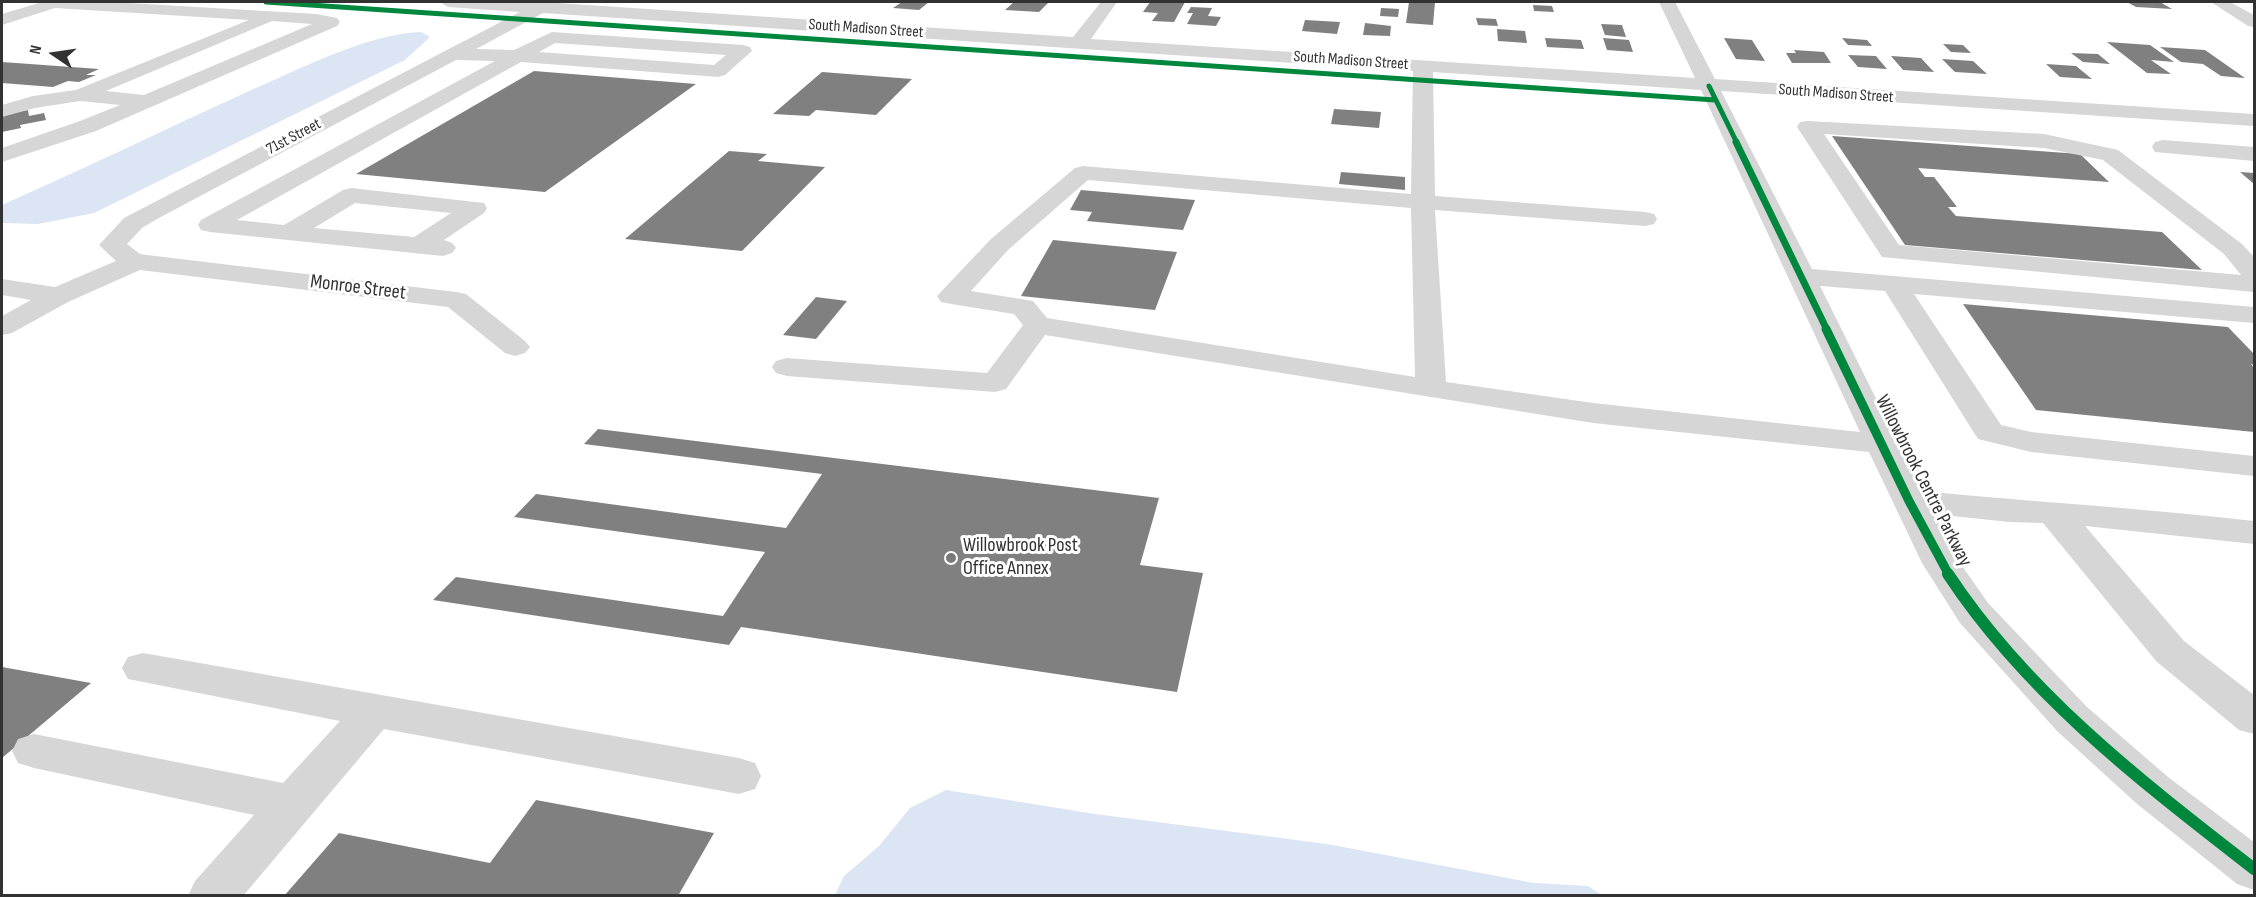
<!DOCTYPE html>
<html>
<head>
<meta charset="utf-8">
<style>
	body { margin:0 }
	#map { position:relative; width:2256px; height:897px; overflow:hidden; background:#fff; font-family:"Sofia Sans Condensed",sans-serif }
	canvas { display:block }
	.frame { position:absolute; inset:0; border:3px solid #323232; pointer-events:none }
	.north { position:absolute; left:24px; top:24px; width:60px; height:60px; -webkit-text-stroke:4px #fff; paint-order:stroke; rotate:283deg; font-size:16px; font-weight:700; line-height:24px; text-align:center; color:#323232 }
	.north::after { content:''; display:block; margin:auto; width:21px; height:27px; background:#323232; clip-path:polygon(50% 0,100% 100%,50% 72%,0 100%) }
</style>
</head>
<body>
<div id="map">
<canvas width="2256" height="897"></canvas>
<div class="frame"></div>
<div class="north">N</div>
</div>
<script>
const c = document.querySelector('canvas').getContext('2d');
c.lineJoin = 'round';
function fillPath(path, color) { c.fillStyle = color; c.fill(path, 'evenodd'); }
function strokePath(path, color, width, dash) { c.strokeStyle = color; c.lineWidth = width; c.lineCap = dash ? 'butt' : 'round'; c.setLineDash(dash || []); c.stroke(path); }
function label(font, color, halo, rows, align = 'center') {
  c.font = font + ' "Sofia Sans Condensed",sans-serif'; c.lineWidth = 6; c.setLineDash([]); c.textBaseline = 'middle'; c.strokeStyle = halo; c.fillStyle = color; for (const [text, x, y, turn = 0] of rows) {
    c.save(); c.translate(x, y); c.rotate((+turn || 0) * Math.PI / 180); c.textAlign = isNaN(turn) ? turn : align; if (halo) c.strokeText(text, 0, 0); c.fillText(text, 0, 0); c.restore();
  }
}
const water = new Path2D(`
	M 421,32 L 430,37 L 405,60 L 94,213 L 38,224 L 2,223 L 2,205 C 88,167 172,126 258,87 C 307,66 368,34 421,32 Z
	M 946,790 L 1095,814 L 1327,844 L 1534,883 L 1588,886 L 1602,895 L 835,895 L 844,876 L 879,846 L 910,808 Z`);
const building = new Path2D(`
	M 902,2 L 929,2 L 919,10 L 893,8 Z
	M 1014,2 L 1049,2 L 1039,12 L 1005,10 Z
	M 1150,2 L 1185,2 L 1174,22 L 1152,21 L 1158,13 L 1143,12 Z
	M 1409,2 L 1435,2 L 1433,25 L 1406,23 Z
	M 2127,2 L 2160,2 L 2172,9 L 2136,7 Z
	M 1533,5 L 1552,6 L 1554,12 L 1534,11 Z
	M 1191,7 L 1212,8 L 1208,16 L 1221,17 L 1216,26 L 1187,24 L 1193,13 L 1187,13 Z
	M 1381,8 L 1399,9 L 1398,17 L 1380,16 Z
	M 1476,18 L 1496,19 L 1498,26 L 1478,25 Z
	M 1305,20 L 1340,22 L 1337,34 L 1302,31 Z
	M 1365,23 L 1391,26 L 1390,36 L 1363,35 Z
	M 1601,24 L 1622,25 L 1626,37 L 1605,35 Z
	M 1497,29 L 1525,31 L 1527,43 L 1498,41 Z
	M 1545,38 L 1581,40 L 1584,49 L 1547,47 Z
	M 1603,38 L 1629,40 L 1633,52 L 1607,50 Z
	M 1724,38 L 1752,40 L 1765,61 L 1736,59 Z
	M 1842,38 L 1867,40 L 1872,46 L 1848,45 Z
	M 2107,42 L 2150,45 L 2174,62 L 2151,60 L 2171,74 L 2147,73 Z
	M 1943,44 L 1963,45 L 1971,53 L 1951,52 Z
	M 2160,47 L 2205,50 L 2245,78 L 2221,76 L 2203,64 L 2181,62 Z
	M 1794,50 L 1824,52 L 1831,63 L 1792,63 L 1786,53 L 1796,53 Z
	M 2071,53 L 2098,54 L 2110,64 L 2083,62 Z
	M 1848,55 L 1876,56 L 1887,69 L 1858,67 Z
	M 1891,56 L 1921,58 L 1934,72 L 1903,70 Z
	M 1942,59 L 1973,61 L 1987,74 L 1955,72 Z
	M 2,62 L 99,69 L 86,75 L 96,75 L 79,82 L 68,81 L 53,87 L 2,83 Z
	M 2046,64 L 2076,66 L 2092,79 L 2060,77 Z
	M 534,71 L 696,84 L 545,192 L 356,174 Z
	M 822,72 L 912,79 L 876,115 L 816,110 L 809,116 L 773,114 Z
	M 1334,109 L 1381,112 L 1379,128 L 1331,124 Z
	M 28,110 L 29,116 L 44,113 L 46,120 L 20,125 L 21,128 L 2,132 L 2,115 Z
	M 1832,136 L 2080,154 L 2109,182 L 1918,168 L 1925,177 L 1934,177 L 1957,207 L 1948,207 L 1956,216 L 2162,232 L 2202,270 L 1905,245 Z
	M 729,151 L 767,154 L 758,161 L 825,167 L 742,251 L 625,239 Z
	M 1341,172 L 1405,177 L 1405,190 L 1339,184 Z
	M 2240,172 L 2254,173 L 2254,184 Z
	M 1081,190 L 1195,200 L 1183,230 L 1087,221 L 1092,212 L 1070,210 Z
	M 1053,240 L 1177,252 L 1155,310 L 1021,296 Z
	M 816,297 L 847,301 L 816,339 L 783,335 Z
	M 1963,304 L 2228,327 L 2254,354 L 2254,365 L 2251,364 L 2254,368 L 2254,432 L 2036,410 Z
	M 598,429 L 1159,498 L 1140,565 L 1203,573 L 1177,692 L 741,627 L 729,645 L 433,600 L 456,577 L 723,616 L 765,552 L 514,517 L 536,494 L 786,528 L 822,474 L 584,444 Z
	M 2,667 L 91,683 L 2,758 Z
	M 536,800 L 714,833 L 678,896 L 284,896 L 339,833 L 490,863 Z`);
const minor = new Path2D(`
	M 42,2 L 111,2 L 316,14 L 337,18 L 340,22 L 337,26 L 96,131 L 2,162 L 2,148 L 80,121 L 120,105 L 80,101 L 35,108 L 2,117 L 2,105 L 33,96 L 76,90 L 249,20 L 55,8 L 2,25 L 2,14 ZM 272,21 L 312,24 L 144,95 L 106,91 Z
	M 440,2 L 542,2 L 1073,37 L 1101,2 L 1117,2 L 1091,39 L 1695,78 L 1659,2 L 1675,2 L 1715,79 L 2254,114 L 2254,126 L 1721,91 L 1812,269 L 2254,307 L 2254,323 L 1914,294 L 2001,425 L 2031,432 L 2254,456 L 2254,476 L 2031,452 L 1978,439 L 1885,291 L 1820,286 L 1922,491 C 2033,502 2144,508 2254,521 L 2254,544 L 2085,526 L 2184,641 L 2254,695 L 2254,734 L 2239,730 L 2156,661 L 2043,523 L 2009,522 L 1934,514 L 1958,560 L 1988,603 L 2087,707 L 2168,777 L 2254,842 L 2254,890 L 2237,884 L 2136,803 L 2057,731 L 1960,623 L 1922,563 L 1869,452 L 1593,423 L 1045,335 L 1006,389 L 995,392 L 787,376 L 776,373 L 772,367 L 776,361 L 787,358 L 987,373 L 1023,325 L 1014,314 L 951,304 L 941,302 L 937,296 L 991,239 L 1075,168 L 1083,166 L 1411,194 L 1413,71 L 543,13 L 476,49 L 514,50 L 552,32 L 743,45 L 750,47 L 752,51 L 725,75 L 718,77 L 521,62 L 237,220 L 284,225 L 343,190 L 351,188 L 484,203 L 487,208 L 484,213 L 444,240 L 452,243 L 456,248 L 452,253 L 443,256 L 210,232 L 201,230 L 198,225 L 201,220 L 495,61 L 456,60 L 157,219 L 142,228 L 127,244 L 140,254 L 147,255 L 456,292 L 466,294 L 525,341 L 530,347 L 525,353 L 515,356 L 505,353 L 448,307 L 140,270 L 68,302 L 12,333 L 2,335 L 2,316 L 31,300 L 2,295 L 2,279 L 55,287 L 116,261 L 99,245 L 124,218 L 520,12 L 448,7 ZM 555,43 L 726,55 L 714,65 L 539,52 ZM 1433,72 L 1701,90 L 1860,432 L 1593,403 L 1446,382 L 1435,210 L 1645,226 L 1654,224 L 1657,219 L 1654,214 L 1645,212 L 1435,196 ZM 1088,180 L 1411,208 L 1415,377 L 1047,318 L 1033,301 L 971,291 L 1009,249 ZM 355,203 L 451,213 L 414,237 L 314,228 Z
	M 2211,2 L 2230,2 L 2254,15 L 2254,27 L 2248,26 Z
	M 1808,121 L 2044,134 L 2118,150 L 2242,244 L 2254,257 L 2254,292 L 1882,257 L 1797,127 L 1800,122 ZM 1824,134 L 2044,148 L 2103,160 L 2224,254 L 2241,275 L 1899,245 Z
	M 2163,140 L 2254,147 L 2254,161 L 2155,152 L 2152,147 L 2155,142 Z
	M 143,653 L 739,758 L 755,763 L 761,776 L 755,789 L 739,794 L 384,729 L 243,896 L 188,896 L 195,881 L 254,815 L 34,768 L 18,763 L 12,751 L 18,739 L 34,734 L 283,783 L 340,721 L 128,679 L 122,668 L 128,657 Z`);
const cyclewayFar3 = new Path2D(`
	M 266,2 L 1715,100
	M 1709,86 L 1737,143`);
const cyclewayFar2 = new Path2D(`
	M 1736,142 L 1827,330`);
const cyclewayFar1 = new Path2D(`
	M 1826,329 L 1909,501 L 1949,575`);
const cycleway = new Path2D(`
	M 1948,574 C 2027,694 2142,782 2254,869`);
const markers = [
	[951,558,6,"#7a7a7a"]
];
const farStreetnames = [
	["South Madison Street",866,29,4],
	["South Madison Street",1351,61,4],
	["South Madison Street",1836,94,4],
	["71st Street",294,137,-28]
];
const streetNames = [
	["Monroe Street",358,288,7],
	["Willowbrook Centre Parkway",1923,481,63]
];
const poiNames = [
	["Willowbrook Post",963,546],
	["Office Annex",963,569]
];
fillPath(water, '#dbe5f3');
fillPath(building, '#808080');
fillPath(minor, '#d6d6d6');
strokePath(cyclewayFar3, '#00873e', 5);
strokePath(cyclewayFar2, '#00873e', 7);
strokePath(cyclewayFar1, '#00873e', 9);
strokePath(cycleway, '#00873e', 12);
for (const [x, y, r, color] of markers) { const dot = new Path2D(); dot.arc(x, y, r, 0, 2 * Math.PI); c.fillStyle = color; c.fill(dot); strokePath(dot, '#fff', 2); }
label('16px', '#323232', '#fff', farStreetnames);
label('20px', '#323232', '#fff', streetNames);
label('20px', '#323232', '#fff', poiNames, 'left');
</script>
</body>
</html>
